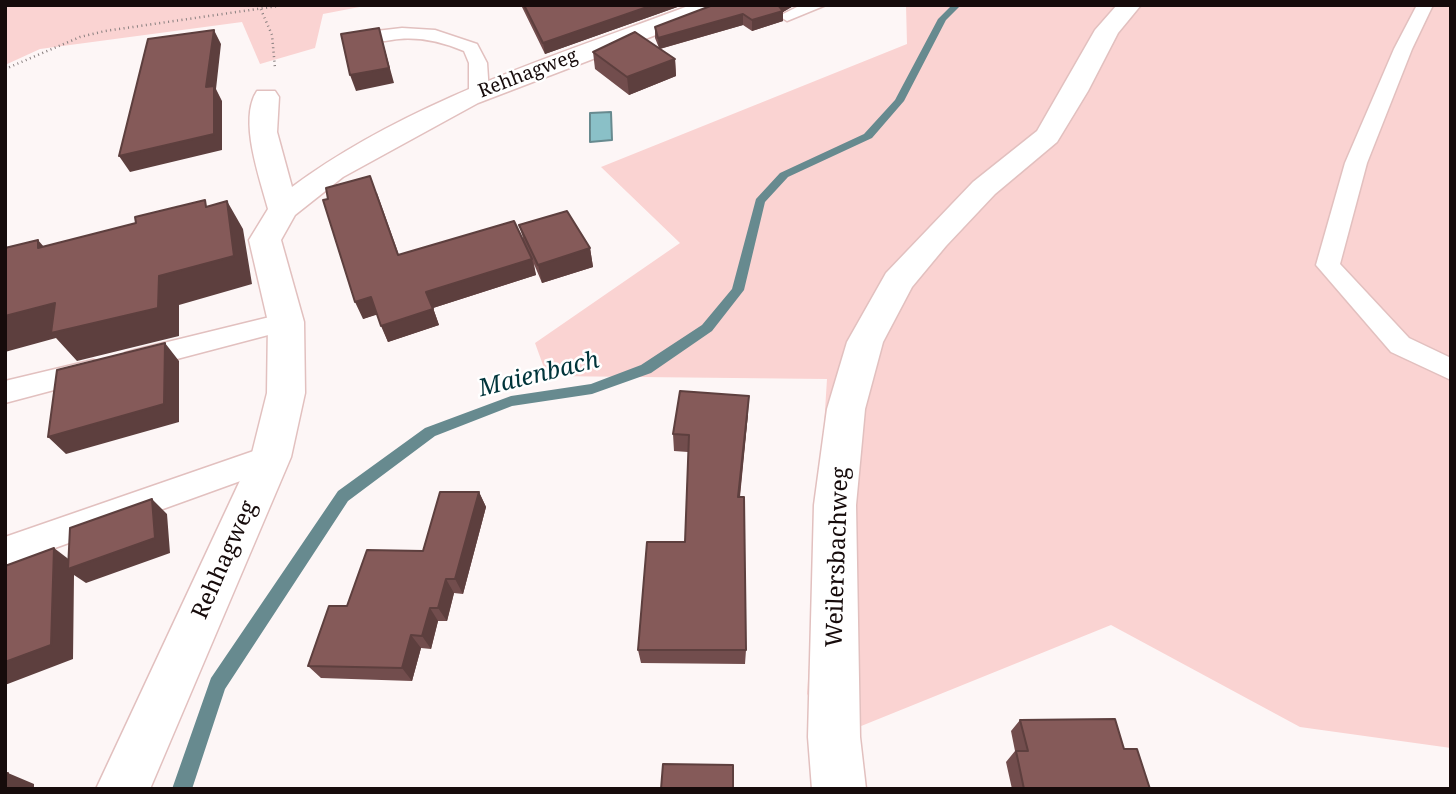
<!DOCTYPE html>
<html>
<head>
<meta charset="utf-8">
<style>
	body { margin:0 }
	#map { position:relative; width:1456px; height:794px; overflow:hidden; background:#fdf6f6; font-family:"Noto Serif",serif }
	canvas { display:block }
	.frame { position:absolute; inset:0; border:7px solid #160b0b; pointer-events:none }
</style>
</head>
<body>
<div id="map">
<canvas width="1456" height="794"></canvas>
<div class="frame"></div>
</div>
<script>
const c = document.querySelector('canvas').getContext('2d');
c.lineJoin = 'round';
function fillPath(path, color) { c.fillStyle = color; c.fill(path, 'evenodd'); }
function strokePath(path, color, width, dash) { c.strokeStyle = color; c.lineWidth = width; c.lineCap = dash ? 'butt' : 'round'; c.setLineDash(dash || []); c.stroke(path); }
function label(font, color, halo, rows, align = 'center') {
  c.font = font + ' "Noto Serif",serif'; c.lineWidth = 5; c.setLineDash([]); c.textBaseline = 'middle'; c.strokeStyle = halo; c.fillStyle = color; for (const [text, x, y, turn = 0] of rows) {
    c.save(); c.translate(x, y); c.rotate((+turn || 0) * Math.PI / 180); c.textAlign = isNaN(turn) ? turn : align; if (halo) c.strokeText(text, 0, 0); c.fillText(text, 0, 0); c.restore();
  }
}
const green = new Path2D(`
	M 5,5 L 370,5 L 323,14 L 315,48 L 260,64 L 242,22 L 40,49 L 5,65 Z
	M 906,5 L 1451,5 L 1451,748 L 1300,727 L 1111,625 L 834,737 L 807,694 L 827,379 L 547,376 L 535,343 L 680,243 L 601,167 L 907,44 Z`);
const water = new Path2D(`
	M 611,112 L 612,140 L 590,142 L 590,113 Z`);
const stream = new Path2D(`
	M 952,5 L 961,5 L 946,20 L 904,101 L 872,138 L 788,177 L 765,202 L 744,290 L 712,331 L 651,373 L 592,394 L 512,406 L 435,436 L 348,501 L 225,689 L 192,789 L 172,789 L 211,678 L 338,491 L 425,428 L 511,396 L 591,384 L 641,365 L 702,325 L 732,289 L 756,199 L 780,173 L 864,134 L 895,100 L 938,19 Z`);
const path = new Path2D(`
	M 259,5 L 272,35 L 275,68
	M 5,69 L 80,37 L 105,31 L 285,5`);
const service = new Path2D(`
	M 801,5 L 826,5 L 787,21 L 779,16 Z
	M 1417,5 L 1433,5 L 1412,49 L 1367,163 L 1340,264 L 1409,338 L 1451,358 L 1451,380 L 1391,352 L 1316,265 L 1345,163 L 1394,49 Z
	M 402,28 L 435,30 L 477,44 L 487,63 L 489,93 L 486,97 L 479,99 L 469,93 L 469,63 L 464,51 C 442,42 422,37 399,39 C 388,40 375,45 367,36 L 376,31 Z
	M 286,313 L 295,316 L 299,322 L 295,328 L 135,370 L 125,367 L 122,360 L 125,353 L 135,350 Z
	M 93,360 L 103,363 L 107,370 L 103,377 L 5,403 L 5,381 Z
	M 271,445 L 282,448 L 286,457 L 282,466 L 5,566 L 5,537 Z`);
const minor = new Path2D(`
	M 691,5 L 724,5 L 721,10 L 478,103 L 343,177 L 295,215 L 281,240 L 304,322 L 305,393 L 291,457 L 150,789 L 96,789 L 251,457 L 267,393 L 268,322 L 249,240 L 268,209 C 260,179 238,119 257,91 L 275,91 L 279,97 L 277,132 L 292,187 C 410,100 555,56 691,5 Z
	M 1117,5 L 1141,5 L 1118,33 L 1088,91 L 1057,142 L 995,194 L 946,246 L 912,287 L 883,342 L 865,409 L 856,505 L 860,737 L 866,789 L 812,789 L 808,737 L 814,505 L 827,409 L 847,342 L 886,273 L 973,182 L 1037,131 L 1095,30 Z`);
const wall = new Path2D(`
	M 521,5 L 683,5 L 545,54 Z
	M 713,5 L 795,5 L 783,12 L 783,21 L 752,31 L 743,25 L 660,49 L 675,59 L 676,76 L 629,95 L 595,69 L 593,52 L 659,48 L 655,38 L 655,27 Z
	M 377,193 L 399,255 L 523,238 L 519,225 L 590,248 L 593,267 L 542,283 L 534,264 L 536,275 L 433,308 L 439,325 L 388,342 L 377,314 L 363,319 Z
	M 748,414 L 740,497 L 746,650 L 745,664 L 641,663 L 638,650 L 685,542 L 688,452 L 674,451 L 673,434 Z
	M 479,492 L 486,507 L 463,594 L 454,593 L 447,621 L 438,621 L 431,649 L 421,648 L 412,681 L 321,678 L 308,666 L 347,606 L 423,551 Z
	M 1020,720 L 1124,749 L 1150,789 L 1012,789 L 1006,762 L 1015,751 L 1011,731 Z`);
const shadedWall = new Path2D(`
	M 653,5 L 683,5 L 545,54 L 543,43 Z
	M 777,5 L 795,5 L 783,12 L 783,21 L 752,31 L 752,20 Z
	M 743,14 L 743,25 L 659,49 L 658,38 Z
	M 379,28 L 394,83 L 356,91 L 350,75 Z
	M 214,30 L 221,44 L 216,89 L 222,101 L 222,150 L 130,172 L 119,156 L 206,87 Z
	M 675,59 L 676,76 L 629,95 L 627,77 Z
	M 227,201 L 243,229 L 252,284 L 179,305 L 179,336 L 77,361 L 56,338 L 5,352 L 5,316 Z
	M 38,240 L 62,268 L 38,248 Z
	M 590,248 L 593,267 L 542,283 L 538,265 Z
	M 532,259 L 536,275 L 433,308 L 439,325 L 388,342 L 381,326 L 426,292 Z
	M 371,297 L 379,314 L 363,319 L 355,302 Z
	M 165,343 L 179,361 L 179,422 L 66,454 L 48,437 Z
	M 749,396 L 748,414 L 738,513 L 738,497 Z
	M 479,492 L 486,507 L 463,594 L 455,579 Z
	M 152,499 L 167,514 L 170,553 L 86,583 L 74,575 L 73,659 L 5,685 L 5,662 L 54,548 L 75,564 Z
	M 446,579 L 454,593 L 447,621 L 438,608 Z
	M 430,608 L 438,621 L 431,649 L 422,636 Z
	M 411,635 L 421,648 L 412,681 L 402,668 Z
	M 8,773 L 34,784 L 34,789 L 8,789 Z`);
const building = new Path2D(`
	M 524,5 L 653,5 L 543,43 Z
	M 713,5 L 778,5 L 783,11 L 752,20 L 743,14 L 658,38 L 655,27 Z
	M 379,28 L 389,68 L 350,75 L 341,34 Z
	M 214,30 L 206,87 L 214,86 L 214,134 L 119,156 L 148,39 Z
	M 635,32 L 675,59 L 627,77 L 593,52 Z
	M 370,176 L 398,255 L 514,221 L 532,259 L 426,292 L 433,309 L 381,326 L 371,297 L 355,302 L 323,200 L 328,199 L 326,188 Z
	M 205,200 L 206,207 L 227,201 L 234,256 L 159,276 L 158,308 L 51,333 L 55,303 L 5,316 L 5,248 L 38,240 L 38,248 L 136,223 L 135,217 Z
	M 567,211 L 590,248 L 538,265 L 519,225 Z
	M 165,343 L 164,404 L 48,437 L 57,370 Z
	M 680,391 L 749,396 L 738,497 L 744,497 L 746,650 L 638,650 L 647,542 L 685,542 L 689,435 L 673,434 Z
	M 440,492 L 479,492 L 455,579 L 446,579 L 438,608 L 430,608 L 422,636 L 411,635 L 402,668 L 308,666 L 329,606 L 347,606 L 367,550 L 423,551 Z
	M 152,499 L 155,538 L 68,569 L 70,528 Z
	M 54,548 L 51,645 L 5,662 L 5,566 Z
	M 1115,719 L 1124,749 L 1137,749 L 1150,789 L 1024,789 L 1016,751 L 1028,751 L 1020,720 Z
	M 663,764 L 733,765 L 733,789 L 661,789 Z
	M 8,773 L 8,789 L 5,789 L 5,774 Z`);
const farStreetnames = [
	["Rehhagweg",528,74,-21]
];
const streetNames = [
	["Weilersbachweg",838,557,-88],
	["Rehhagweg",225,560,-66]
];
const waterNames = [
	["Maienbach",539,375,-14]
];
fillPath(green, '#fad3d2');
fillPath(water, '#8ac0c7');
strokePath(water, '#678a8f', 2);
fillPath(stream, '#678a8f');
strokePath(service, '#e2c0bf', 3);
strokePath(minor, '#e2c0bf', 3);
strokePath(path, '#887f7f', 2.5, [1, 3.5]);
fillPath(service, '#fff');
fillPath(minor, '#fff');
fillPath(wall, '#724d4d');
fillPath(shadedWall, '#5d3f3e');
fillPath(building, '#855a59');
strokePath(building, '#5d3f3e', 2);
label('19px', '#160b0b', '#fff', farStreetnames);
label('23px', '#160b0b', '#fff', streetNames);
label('italic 24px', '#00353b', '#fff', waterNames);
</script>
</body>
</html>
